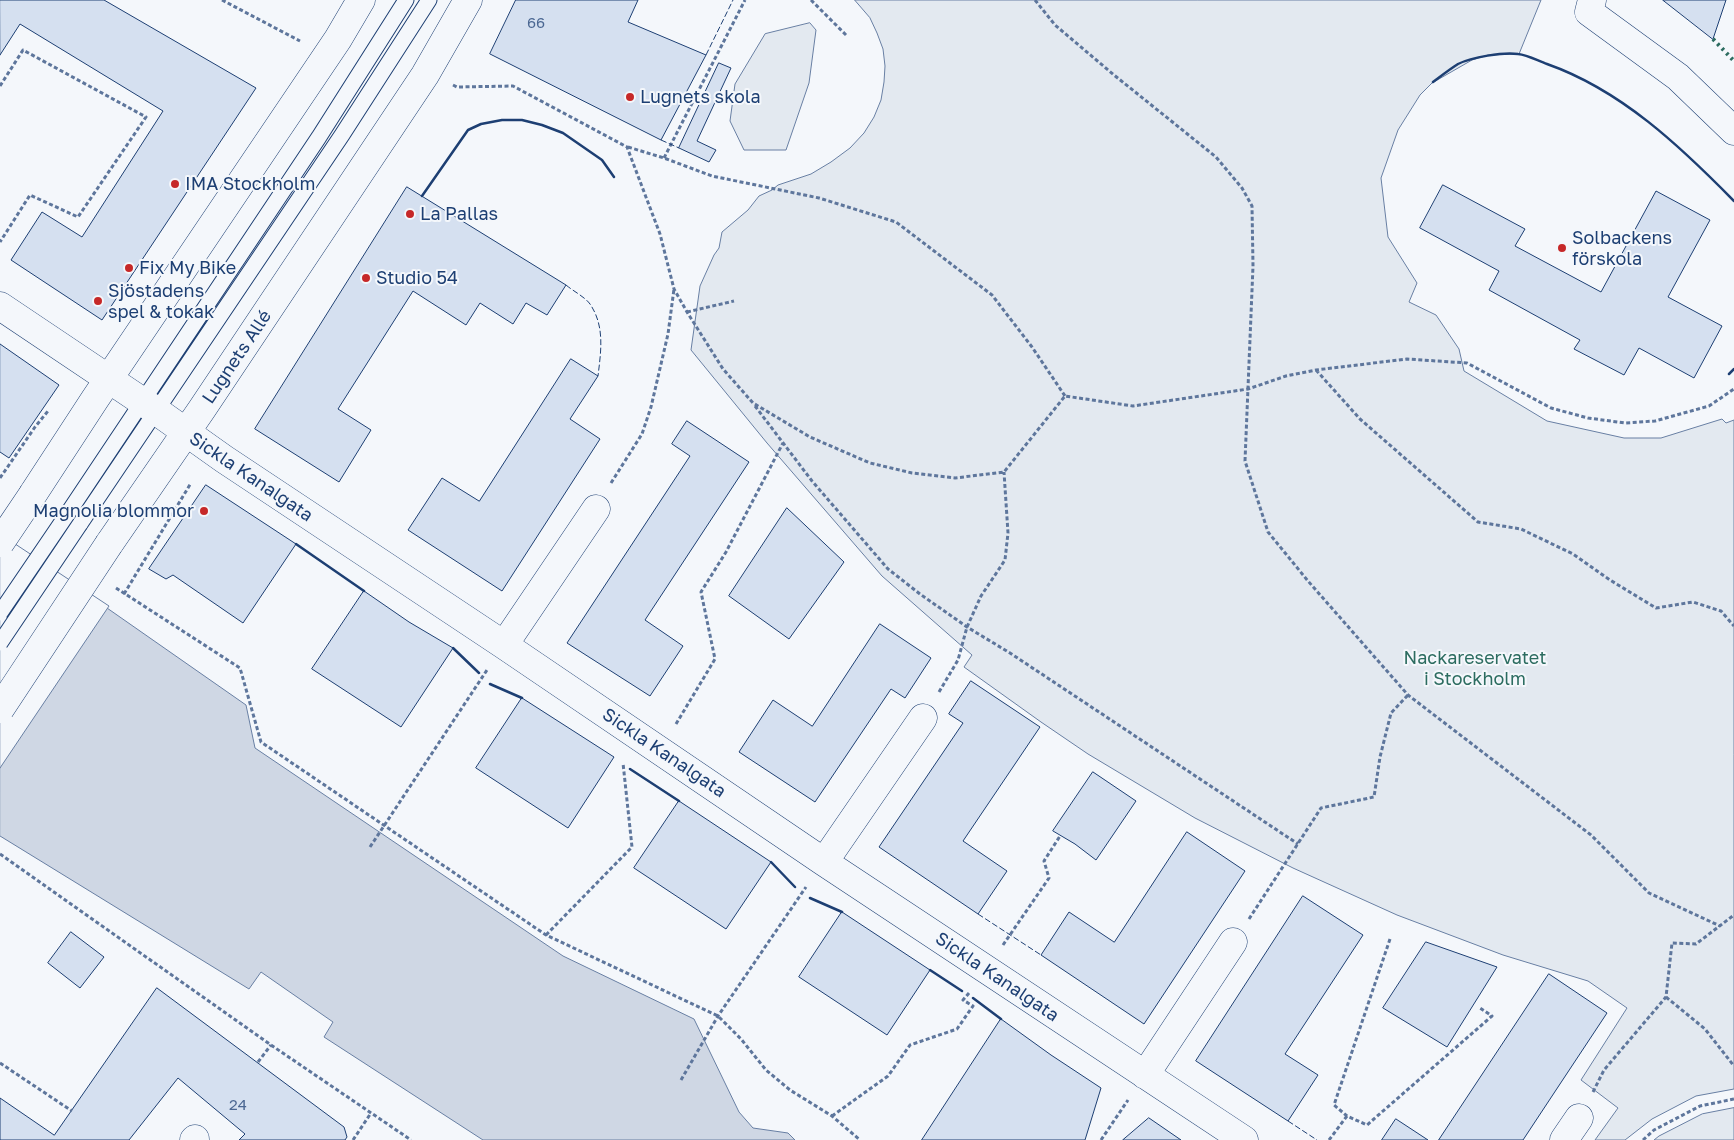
<!DOCTYPE html>
<html>
<head>
<meta charset="utf-8">
<style>
	body { margin:0 }
	canvas { display:block; background:#f4f7fb }
</style>
</head>
<body>
<canvas width="1734" height="1140"></canvas>
<script>
const c = document.querySelector('canvas').getContext('2d');
c.lineJoin = 'round';
function fillPath(path, color) { c.fillStyle = color; c.fill(path, 'evenodd'); }
function strokePath(path, color, width, dash) { c.strokeStyle = color; c.lineWidth = width; c.lineCap = dash ? 'butt' : 'round'; c.setLineDash(dash || []); c.stroke(path); }
function label(font, color, halo, rows, align = 'center') {
  c.font = font + ' "Golos Text",sans-serif'; c.lineWidth = 4; c.setLineDash([]); c.textBaseline = 'middle'; c.strokeStyle = halo; c.fillStyle = color; for (const [text, x, y, turn = 0] of rows) {
    c.save(); c.translate(x, y); c.rotate((+turn || 0) * Math.PI / 180); c.textAlign = isNaN(turn) ? turn : align; if (halo) c.strokeText(text, 0, 0); c.fillText(text, 0, 0); c.restore();
  }
}
const green = new Path2D(`
	M 855,0 L 1541,0 L 1519,54 L 1488,55 L 1472,60 L 1432,83 L 1420,95 L 1398,130 L 1381,178 L 1388,237 L 1417,283 L 1409,302 L 1436,315 L 1459,349 L 1464,371 L 1547,421 L 1624,438 L 1661,438 L 1722,419 L 1726,423 L 1734,420 L 1734,1089 L 1696,1096 L 1652,1119 L 1625,1140 L 1595,1140 L 1618,1108 L 1581,1080 L 1627,1008 L 1588,981 L 1503,955 L 1397,915 L 1293,868 L 1195,818 L 1088,754 L 1041,722 L 964,667 L 972,655 L 882,576 L 767,443 L 691,350 L 700,286 L 714,255 L 719,248 L 722,232 L 748,210 L 759,196 L 772,190 L 778,185 L 811,174 L 831,162 L 850,148 L 864,133 L 874,117 L 881,100 L 884,82 L 885,66 L 883,49 L 877,33 L 870,18 Z
	M 810,23 L 816,30 L 809,83 L 786,150 L 744,150 L 730,121 L 735,84 L 765,34 Z
	M 1734,1108 L 1734,1140 L 1654,1140 L 1659,1136 L 1702,1114 Z`);
const water = new Path2D(`
	M 0,536 L 107,608 L 246,705 L 255,748 L 563,956 L 694,1019 L 739,1112 L 753,1128 L 788,1133 L 795,1140 L 483,1140 L 324,1037 L 333,1022 L 261,972 L 249,989 L 0,836 Z`);
const pier = new Path2D(`
	M 0,534 L 109,606 L 0,768 Z`);
const building = new Path2D(`
	M 0,0 L 104,0 L 256,88 L 102,320 L 11,260 L 42,212 L 82,237 L 163,111 L 20,24 L 0,55 Z
	M 516,0 L 638,0 L 628,22 L 706,55 L 661,140 L 490,54 Z
	M 1663,0 L 1726,0 L 1713,39 Z
	M 719,63 L 731,68 L 697,141 L 716,150 L 709,162 L 679,148 Z
	M 1443,185 L 1525,229 L 1515,246 L 1601,292 L 1656,191 L 1710,220 L 1668,297 L 1722,326 L 1694,378 L 1639,348 L 1624,375 L 1574,349 L 1580,340 L 1489,290 L 1499,271 L 1420,228 Z
	M 407,187 L 566,285 L 547,315 L 526,303 L 513,324 L 480,303 L 466,325 L 413,291 L 338,409 L 371,430 L 339,482 L 255,429 Z
	M 0,344 L 59,385 L 9,458 L 0,452 Z
	M 571,359 L 598,376 L 570,419 L 600,439 L 502,591 L 408,530 L 442,478 L 479,501 Z
	M 687,421 L 749,462 L 645,620 L 683,646 L 650,696 L 567,643 L 690,456 L 672,444 Z
	M 206,485 L 296,544 L 243,623 L 173,575 L 166,579 L 149,569 Z
	M 787,508 L 844,562 L 789,639 L 729,596 Z
	M 364,591 L 409,622 L 453,648 L 401,727 L 312,669 Z
	M 880,624 L 931,658 L 905,698 L 891,689 L 815,802 L 739,752 L 773,700 L 812,726 Z
	M 971,681 L 1040,727 L 963,841 L 1007,871 L 978,914 L 879,847 L 963,723 L 949,714 Z
	M 522,698 L 614,757 L 568,828 L 476,768 Z
	M 1093,772 L 1136,801 L 1096,860 L 1075,844 L 1053,831 Z
	M 679,801 L 771,862 L 726,929 L 634,868 Z
	M 1187,832 L 1245,871 L 1144,1024 L 1041,955 L 1069,912 L 1114,942 Z
	M 1303,896 L 1363,935 L 1285,1054 L 1318,1075 L 1288,1121 L 1196,1061 Z
	M 842,912 L 930,970 L 887,1035 L 799,977 Z
	M 71,932 L 104,957 L 80,988 L 48,963 Z
	M 1426,942 L 1497,967 L 1447,1047 L 1383,1008 Z
	M 1549,974 L 1607,1013 L 1558,1087 L 1523,1140 L 1439,1140 Z
	M 157,988 L 344,1127 L 347,1137 L 345,1140 L 239,1140 L 245,1134 L 178,1078 L 129,1140 L 0,1140 L 0,1098 L 54,1135 Z
	M 1001,1019 L 1051,1055 L 1101,1088 L 1085,1140 L 922,1140 Z
	M 1149,1118 L 1181,1140 L 1123,1140 Z
	M 1396,1119 L 1428,1140 L 1382,1140 Z`);
const path = new Path2D(`
	M 222,0 L 300,41
	M 811,0 L 847,36
	M 1035,0 L 1055,25 L 1114,75 L 1216,157 L 1242,188 L 1252,206 L 1253,266 L 1245,461 L 1268,532 L 1308,581 L 1408,695 L 1591,835 L 1649,893 L 1720,926
	M 453,85 L 457,87 L 513,86 L 627,147 L 660,234 L 674,289 L 687,312 L 723,369 L 753,403 L 810,437 L 870,463 L 912,473 L 955,478 L 1004,472 L 1065,396 L 1133,406 L 1248,389 L 1286,376 L 1316,370 L 1407,359 L 1467,363 L 1551,408 L 1588,418 L 1625,423 L 1655,421 L 1709,406 L 1734,389
	M 0,86 L 23,50 L 146,117 L 78,217 L 30,195 L 0,242
	M 628,147 L 664,158 L 712,176 L 819,198 L 896,222 L 992,295 L 1032,347 L 1065,396
	M 664,158 L 745,0
	M 687,312 L 734,301
	M 1316,370 L 1360,419 L 1478,522 L 1521,529 L 1573,554 L 1610,580 L 1656,608 L 1693,602 L 1721,611 L 1734,626
	M 755,406 L 812,481 L 888,569 L 920,594 L 967,627 L 1010,653 L 1298,844
	M 0,478 L 35,427 L 48,411
	M 611,483 L 642,434 L 651,407 L 668,334 L 674,289
	M 116,588 L 240,668 L 261,742 L 546,935 L 718,1016 L 741,1039 L 766,1070 L 790,1090 L 832,1116 L 860,1140
	M 124,594 L 191,483
	M 939,692 L 958,660 L 967,627 L 981,596 L 1005,560 L 1008,533 L 1004,472
	M 676,724 L 715,659 L 701,592 L 726,552 L 783,443
	M 370,847 L 487,670
	M 0,854 L 271,1045 L 411,1140
	M 1249,919 L 1321,808 L 1374,797 L 1380,757 L 1391,713 L 1408,695
	M 546,935 L 632,847 L 623,763
	M 1390,939 L 1334,1105 L 1347,1116 L 1367,1125 L 1492,1016 L 1480,1008
	M 1003,945 L 1049,878 L 1044,861 L 1060,836
	M 1666,997 L 1705,1029 L 1734,1066
	M 258,1062 L 271,1045
	M 0,1063 L 72,1111
	M 681,1080 L 718,1016 L 806,887
	M 1593,1092 L 1604,1070 L 1666,997 L 1672,943 L 1696,944 L 1734,915
	M 832,1116 L 888,1076 L 910,1045 L 957,1029 L 973,1006 L 963,1000 L 969,993
	M 353,1140 L 371,1113
	M 1101,1140 L 1128,1100
	M 1329,1140 L 1347,1116
	M 1643,1140 L 1654,1130 L 1700,1106 L 1734,1099`);
const lane = new Path2D(`
	M 66,516 L 319,137 L 406,0
	M 80,524 L 342,135 L 429,0`);
const street = new Path2D(`
	M 1592,0 L 1589,12 L 1678,77 L 1734,131
	M 0,306 L 155,410 L 224,459 L 504,645 L 824,862 L 1244,1140
	M 504,645 L 596,509
	M 824,862 L 923,718
	M 1145,1075 L 1233,942
	M 194,1140 L 195,1139
	M 1564,1140 L 1579,1118`);
const secondary = new Path2D(`
	M 33,494 L 95,399 L 338,39 L 361,0
	M 109,544 L 202,409 L 425,75 L 468,0`);
const laneBridge = new Path2D(`
	M 0,613 L 66,516
	M 0,643 L 80,524`);
const secondaryBridge = new Path2D(`
	M 0,543 L 33,494
	M 0,709 L 109,544`);
const hedge = new Path2D(`
	M 1713,39 L 1734,61`);
const fence = new Path2D(`
	M 706,55 L 733,0
	M 661,140 L 679,148
	M 566,285 C 573,291 585,297 590,304 C 605,326 601,351 598,376
	M 978,914 L 1041,955
	M 1288,1121 L 1317,1140`);
const wall = new Path2D(`
	M 1433,82 C 1441,76 1450,69 1458,64 C 1472,57 1503,52 1518,54 C 1528,55 1538,61 1547,64 C 1621,90 1680,146 1734,201
	M 422,196 L 468,130 L 481,124 L 502,120 L 522,120 L 542,125 L 563,133 L 602,160 L 614,177
	M 1729,374 L 1734,369
	M 296,544 L 364,591
	M 453,648 L 479,673
	M 490,684 L 522,698
	M 630,769 L 679,801
	M 771,862 L 795,887
	M 810,898 L 842,912
	M 930,970 L 962,991
	M 973,998 L 1001,1019`);
const markers = [
	[630,97,5,"#c62828"],
	[175,184,5,"#c62828"],
	[410,214,5,"#c62828"],
	[1562,248,5,"#c62828"],
	[129,268,5,"#c62828"],
	[366,278,5,"#c62828"],
	[98,301,5,"#c62828"],
	[204,511,5,"#c62828"]
];
const numberNames = [
	["66",536,23],
	["24",238,1105]
];
const poiNames = [
	["Lugnets skola",640,97],
	["IMA Stockholm",185,184],
	["La Pallas",420,214],
	["Solbackens",1572,238],
	["förskola",1572,259],
	["Fix My Bike",139,268],
	["Studio 54",376,278],
	["Sjöstadens",108,291],
	["spel & tokak",108,312],
	["Magnolia blommor",194,511,"right"]
];
const streetNames = [
	["Lugnets Allé",237,357,-56],
	["Sickla Kanalgata",251,477,34],
	["Sickla Kanalgata",664,753,34],
	["Sickla Kanalgata",997,977,34]
];
const parkNames = [
	["Nackareservatet",1475,658],
	["i Stockholm",1475,679]
];
fillPath(green, '#e3e9f0');
strokePath(green, '#687fa3', 1);
fillPath(water, '#cfd7e4');
strokePath(water, '#687fa3', 1);
fillPath(pier, '#f4f7fb');
strokePath(pier, '#687fa3', 1);
fillPath(building, '#d5e0f0');
strokePath(building, '#1d3f73', 1);
strokePath(lane, '#1d3f73', 17);
strokePath(street, '#1d3f73', 29);
strokePath(secondary, '#1d3f73', 29);
strokePath(path, '#5e769c', 3, [4, 2.5]);
strokePath(lane, '#f4f7fb', 15);
strokePath(street, '#f4f7fb', 28);
strokePath(secondary, '#f4f7fb', 28);
strokePath(laneBridge, '#1d3f73', 17, []);
strokePath(secondaryBridge, '#1d3f73', 29, []);
strokePath(laneBridge, '#f4f7fb', 15);
strokePath(secondaryBridge, '#f4f7fb', 28);
strokePath(hedge, '#2c6c60', 4, [2.5, 4]);
strokePath(fence, '#1d3f73', 1, [6, 2.5]);
strokePath(wall, '#1d3f73', 2.5);
for (const [x, y, r, color] of markers) { const dot = new Path2D(); dot.arc(x, y, r, 0, 2 * Math.PI); c.fillStyle = color; c.fill(dot); strokePath(dot, '#f4f7fb', 2); }
label('15px', '#4b6792', null, numberNames);
label('18px', '#1d3f73', '#f4f7fb', poiNames, 'left');
label('18px', '#1d3f73', '#f4f7fb', streetNames);
label('18px', '#2c6c60', '#f4f7fb', parkNames);
</script>
</body>
</html>
